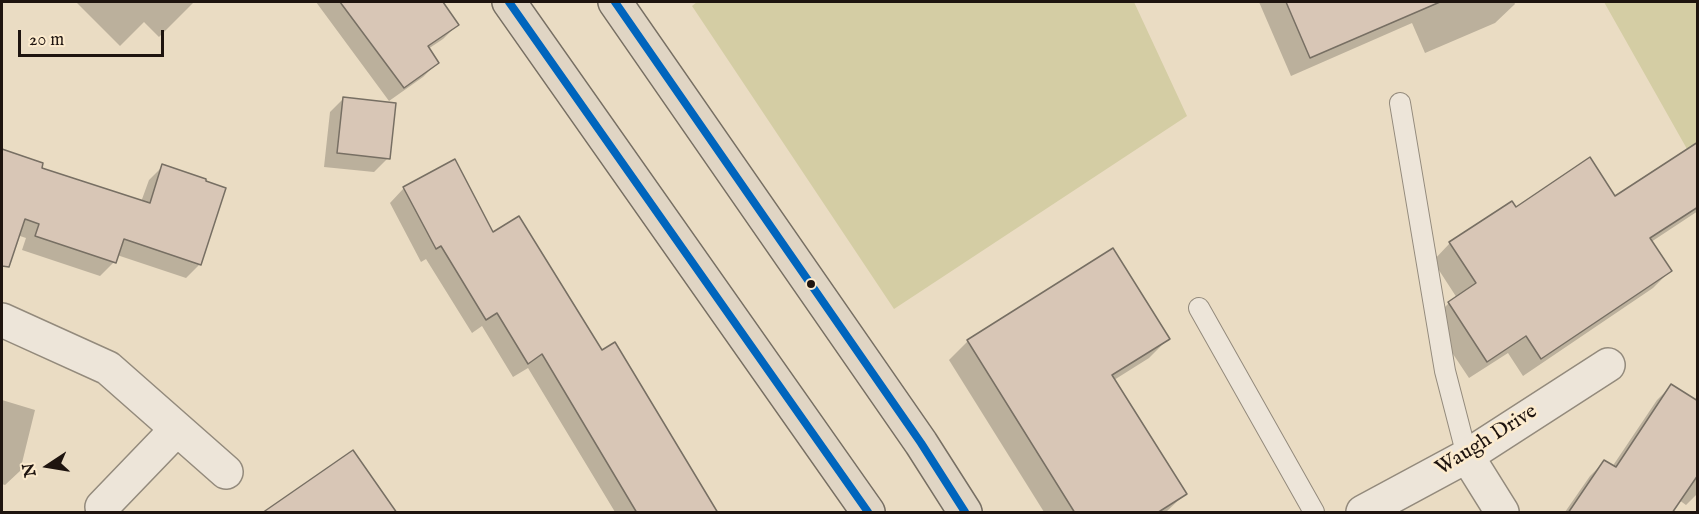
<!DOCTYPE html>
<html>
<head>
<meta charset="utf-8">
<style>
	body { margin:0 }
	#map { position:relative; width:1699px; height:514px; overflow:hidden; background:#eadcc3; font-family:"IM FELL English",serif }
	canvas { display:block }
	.frame { position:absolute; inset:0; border:3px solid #1e140f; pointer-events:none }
	.north { position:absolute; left:18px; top:436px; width:60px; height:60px; -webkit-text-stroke:4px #fcebce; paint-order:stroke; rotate:258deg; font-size:16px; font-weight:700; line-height:24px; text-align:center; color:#1e140f }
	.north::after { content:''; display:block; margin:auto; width:21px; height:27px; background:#1e140f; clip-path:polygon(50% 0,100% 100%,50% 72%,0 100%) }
	.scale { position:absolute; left:18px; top:30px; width:146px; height:27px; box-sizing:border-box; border:3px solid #1e140f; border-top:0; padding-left:8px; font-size:18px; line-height:21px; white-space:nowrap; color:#1e140f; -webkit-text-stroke:4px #fcebce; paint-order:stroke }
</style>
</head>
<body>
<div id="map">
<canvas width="1699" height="514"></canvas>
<div class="frame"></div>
<div class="north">N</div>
<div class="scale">20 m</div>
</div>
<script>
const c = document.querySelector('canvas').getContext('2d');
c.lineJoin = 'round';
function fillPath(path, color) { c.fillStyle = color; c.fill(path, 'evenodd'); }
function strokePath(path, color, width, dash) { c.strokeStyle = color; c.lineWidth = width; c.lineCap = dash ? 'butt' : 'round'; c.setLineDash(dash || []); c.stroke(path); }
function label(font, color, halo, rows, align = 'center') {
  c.font = font + ' "IM FELL English",serif'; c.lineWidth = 5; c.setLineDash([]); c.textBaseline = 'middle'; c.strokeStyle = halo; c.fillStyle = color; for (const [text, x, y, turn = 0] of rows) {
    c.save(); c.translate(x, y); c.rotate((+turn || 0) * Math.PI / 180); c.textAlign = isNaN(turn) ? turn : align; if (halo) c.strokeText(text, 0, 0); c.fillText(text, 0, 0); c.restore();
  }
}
const green = new Path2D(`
	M 697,2 L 1134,2 L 1187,116 L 894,309 L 692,6 Z
	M 1604,2 L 1697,2 L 1697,165 L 1687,149 Z`);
const shadow = new Path2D(`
	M 76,2 L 194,2 L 159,37 L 144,22 L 120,46 Z
	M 316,2 L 441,2 L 457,25 L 443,39 L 428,49 L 437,63 L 423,77 L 389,101 Z
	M 1259,2 L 1514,2 L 1515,4 L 1495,23 L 1425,53 L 1412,23 L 1291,76 Z
	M 344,98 L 388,158 L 374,172 L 324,167 L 330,112 Z
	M 2,151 L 42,164 L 40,169 L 141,202 L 149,180 L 163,166 L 200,264 L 186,278 L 117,255 L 114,262 L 100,276 L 22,250 L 26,238 L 2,230 Z
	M 1698,167 L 1698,211 L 1651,242 L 1670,271 L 1653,288 L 1523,376 L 1508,353 L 1469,378 L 1431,321 L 1449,303 L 1457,298 L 1433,261 L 1450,243 L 1515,209 L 1614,199 Z
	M 404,188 L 493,234 L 602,352 L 717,512 L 615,512 L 528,368 L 513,377 L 482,326 L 472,333 L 426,259 L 421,262 L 390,203 Z
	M 1168,339 L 1149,358 L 1114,380 L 1185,494 L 1166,512 L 1044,512 L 949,360 L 968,341 Z
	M 1671,386 L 1698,403 L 1698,493 L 1686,505 L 1679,500 L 1671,512 L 1565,512 L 1590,476 L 1604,462 L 1612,467 L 1657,400 Z
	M 2,400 L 35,410 L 20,471 L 5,485 L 2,484 Z`);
const building = new Path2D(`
	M 340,2 L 443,2 L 459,25 L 428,46 L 439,63 L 404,88 Z
	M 1286,2 L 1440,2 L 1310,58 Z
	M 343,97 L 396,103 L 390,159 L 337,153 Z
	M 1698,142 L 1698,207 L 1650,238 L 1672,271 L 1541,359 L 1526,336 L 1487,362 L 1448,302 L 1476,283 L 1449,242 L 1512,201 L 1516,207 L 1590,157 L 1615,196 Z
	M 2,149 L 43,163 L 42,168 L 150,203 L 162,164 L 206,179 L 206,181 L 226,188 L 201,265 L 124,239 L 116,263 L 35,236 L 39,224 L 25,219 L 9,267 L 2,266 Z
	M 455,159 L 493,232 L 519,216 L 602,350 L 615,342 L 718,513 L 637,513 L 542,354 L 528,364 L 497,313 L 486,320 L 441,246 L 436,249 L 403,187 Z
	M 1113,248 L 1170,339 L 1112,375 L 1187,494 L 1157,513 L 1075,513 L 967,340 Z
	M 1671,384 L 1698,401 L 1698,475 L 1672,513 L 1568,513 L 1604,460 L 1616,467 Z
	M 353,450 L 397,513 L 262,513 Z`);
const service = new Path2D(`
	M 1400,103 L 1445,371 L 1467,456
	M 1199,308 L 1314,512`);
const minor = new Path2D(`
	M 2,320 L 108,368 L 226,472
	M 1467,456 L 1502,512
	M 102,507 L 177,429
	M 1363,512 L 1467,456 L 1608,365`);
const trunk = new Path2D(`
	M 509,2 L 868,512
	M 615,2 L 921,443 L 965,512`);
const bus1 = new Path2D(`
	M 509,2 L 868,512
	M 615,2 L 921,443 L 965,512`);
const markers = [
	[811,284,5,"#1e140f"]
];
const streetNames = [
	["Waugh Drive",1487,441,-32]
];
fillPath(green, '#d4cda4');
fillPath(shadow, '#0003');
fillPath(building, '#d8c6b6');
strokePath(building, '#776f63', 1.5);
strokePath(service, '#938a7c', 22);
strokePath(minor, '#938a7c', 36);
strokePath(trunk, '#776f63', 36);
strokePath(service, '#ede5d9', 20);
strokePath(minor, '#ede5d9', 33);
strokePath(trunk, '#e0d5c4', 33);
strokePath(bus1, '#0065bd', 8);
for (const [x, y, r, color] of markers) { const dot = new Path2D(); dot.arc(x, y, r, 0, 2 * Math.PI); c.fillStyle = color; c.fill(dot); strokePath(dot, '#fcebce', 2); }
label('21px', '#1e140f', '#fcebce', streetNames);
</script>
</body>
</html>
